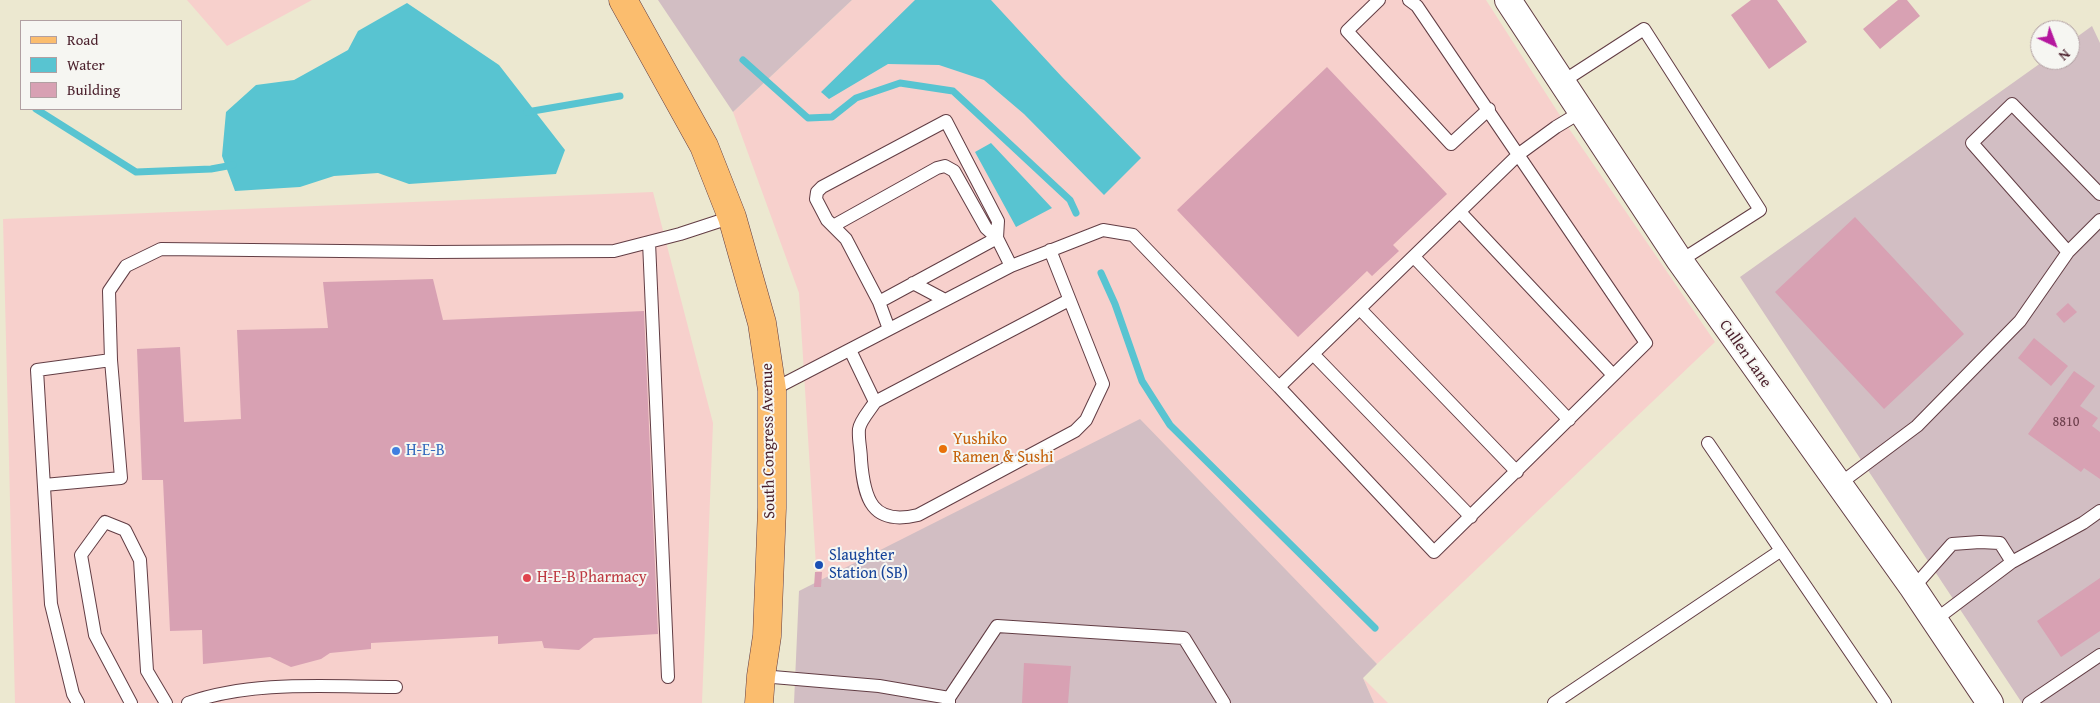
<!DOCTYPE html>
<html>
<head>
<meta charset="utf-8">
<style>
	body { margin:0 }
	#map { position:relative; width:2100px; height:703px; overflow:hidden; background:#ece8d0; font-family:"Gentium Book Plus",serif }
	canvas { display:block }
	.legend { position:absolute; left:20px; top:20px; width:162px; height:90px; box-sizing:border-box; background:#f6f6f2; border:1px solid #b1a0a2; margin:0; padding:6px 9px; list-style:none; font-size:15px; color:#4a1f2b }
	.legend li { display:flex; align-items:center; gap:10px; height:25px }
	.legend b { width:25px; border:1px solid #b1a0a2 }
	.north { position:absolute; left:2030px; top:20px; width:50px; height:50px; box-sizing:border-box; background:#f6f6f2; border:1px solid #b1a0a2; border-radius:50%; rotate:137deg; font-size:14px; font-weight:700; line-height:20px; text-align:center; color:#4a1f2b }
	.north::after { content:''; display:block; margin:auto; width:18px; height:22px; background:#b5179e; clip-path:polygon(50% 0,100% 100%,50% 72%,0 100%) }
</style>
</head>
<body>
<div id="map">
<canvas width="2100" height="703"></canvas>
<ul class="legend">
<li><b style="height:6px;background:#fbbd6e"></b>Road</li>
<li><b style="height:14px;background:#58c4d1"></b>Water</li>
<li><b style="height:14px;background:#d8a1b3"></b>Building</li>
</ul>
<div class="north">N</div>
</div>
<script>
const c = document.querySelector('canvas').getContext('2d');
c.lineJoin = 'round';
function fillPath(path, color) { c.fillStyle = color; c.fill(path, 'evenodd'); }
function strokePath(path, color, width, dash) { c.strokeStyle = color; c.lineWidth = width; c.lineCap = dash ? 'butt' : 'round'; c.setLineDash(dash || []); c.stroke(path); }
function label(font, color, halo, rows, align = 'center') {
  c.font = font + ' "Gentium Book Plus",serif'; c.lineWidth = 4; c.setLineDash([]); c.textBaseline = 'middle'; c.strokeStyle = halo; c.fillStyle = color; for (const [text, x, y, turn = 0] of rows) {
    c.save(); c.translate(x, y); c.rotate((+turn || 0) * Math.PI / 180); c.textAlign = isNaN(turn) ? turn : align; if (halo) c.strokeText(text, 0, 0); c.fillText(text, 0, 0); c.restore();
  }
}
const built = new Path2D(`
	M 187,0 L 312,0 L 227,46 Z
	M 852,0 L 1486,0 L 1561,117 L 1715,342 L 1377,664 L 1340,626 L 817,582 L 799,293 L 733,112 Z
	M 653,192 L 713,423 L 702,703 L 15,703 L 3,219 Z
	M 1363,678 L 1388,703 L 1374,703 Z`);
const industrial = new Path2D(`
	M 658,0 L 852,0 L 733,112 Z
	M 2092,26 L 2100,43 L 2100,703 L 2022,703 L 1740,277 L 2045,60 L 2070,60 L 2070,42 Z
	M 1140,419 L 1377,664 L 1363,678 L 1374,703 L 794,703 L 799,591 Z`);
const water = new Path2D(`
	M 915,0 L 991,0 L 1062,77 L 1141,158 L 1104,195 L 1024,114 L 984,80 L 939,65 L 888,64 L 829,99 L 821,92 Z
	M 407,3 L 499,65 L 565,150 L 556,174 L 409,184 L 378,173 L 334,176 L 300,187 L 235,191 L 222,156 L 226,112 L 256,85 L 294,80 L 348,50 L 358,31 Z
	M 991,143 L 1052,208 L 1016,227 L 975,152 Z`);
const stream = new Path2D(`
	M 743,60 L 808,118 L 832,117 L 856,98 L 900,83 L 953,91 L 1070,200 L 1076,213
	M 36,109 L 136,172 L 211,169 L 233,165
	M 527,112 L 620,96
	M 1101,273 L 1115,304 L 1142,381 L 1170,425 L 1375,628`);
const building = new Path2D(`
	M 1751,0 L 1777,0 L 1807,42 L 1769,69 L 1731,15 Z
	M 1898,0 L 1907,0 L 1920,16 L 1880,49 L 1863,29 Z
	M 1327,67 L 1447,194 L 1393,245 L 1399,251 L 1372,276 L 1367,271 L 1298,337 L 1177,210 Z
	M 1855,217 L 1964,334 L 1884,409 L 1775,292 Z
	M 433,279 L 443,320 L 644,311 L 658,634 L 594,638 L 579,650 L 544,648 L 542,641 L 498,644 L 498,636 L 371,643 L 371,649 L 330,653 L 321,659 L 291,667 L 270,657 L 203,664 L 202,630 L 170,631 L 163,480 L 142,480 L 137,349 L 180,347 L 184,422 L 241,419 L 237,330 L 328,328 L 323,282 Z
	M 2068,303 L 2077,312 L 2064,323 L 2056,314 Z
	M 2034,338 L 2068,366 L 2051,386 L 2018,358 Z
	M 2074,371 L 2095,386 L 2080,406 L 2098,418 L 2092,426 L 2100,432 L 2100,479 L 2084,468 L 2081,472 L 2028,434 Z
	M 815,572 L 822,572 L 821,587 L 814,587 Z
	M 2100,578 L 2100,631 L 2061,657 L 2037,621 Z
	M 1024,663 L 1071,666 L 1068,703 L 1022,703 Z`);
const lane = new Path2D(`
	M 1379,0 L 1347,31 L 1451,144 L 1489,109
	M 1409,0 L 1417,6 L 1646,343 L 1434,552 L 1279,387 L 1519,154 L 1556,127 L 1581,112
	M 1562,82 L 1644,29 L 1760,210 L 1680,261
	M 1460,212 L 1613,375
	M 833,226 L 937,168 L 945,166 L 954,171 L 986,228 L 997,238 L 1011,266
	M 649,242 L 668,677
	M 1050,250 L 1103,384 L 1086,420 L 1075,431 L 918,515 C 872,526 864,499 861,460 C 861,450 858,439 859,429 C 860,421 870,410 875,402 L 1069,300
	M 2068,252 L 1972,143 L 2012,104 L 2100,194
	M 1414,257 L 1569,420
	M 913,283 L 945,300
	M 879,302 L 997,238
	M 1360,309 L 1517,472
	M 889,329 L 879,302 L 846,239 L 827,220 L 816,199 L 817,192 L 822,187 L 946,121 L 998,221 L 997,238
	M 850,350 L 875,402
	M 1313,354 L 1471,517
	M 772,390 L 1011,266 L 1103,230 L 1133,235 L 1279,387
	M 1708,443 L 1885,703
	M 44,485 L 121,478 L 111,360
	M 1838,485 L 1917,426 L 2020,321 L 2068,252 L 2100,220
	M 1913,588 L 1952,544 L 1980,542 L 2000,543 L 2012,562
	M 1935,620 L 2012,562 L 2083,523 L 2100,511
	M 761,676 L 879,686 L 949,698 L 949,703
	M 949,698 L 997,626 L 1184,638 L 1224,703
	M 78,703 L 73,694 L 51,604 L 37,370 L 111,360 L 109,291 L 126,266 L 161,249 L 432,252 L 614,251 L 680,234 L 732,217
	M 131,703 L 95,635 L 81,555 L 105,522 L 125,530 L 140,560 L 147,671 L 166,703
	M 188,703 C 253,680 328,687 396,687
	M 1554,703 L 1780,551
	M 2029,703 L 2100,655`);
const street = new Path2D(`
	M 1508,0 L 1680,261 L 1913,588 L 1990,703`);
const primary = new Path2D(`
	M 623,0 L 704,146 L 732,217 L 762,323 L 772,390 L 772,508 L 767,636 L 761,676 L 759,703`);
const markers = [
	[943,449,5,"#e8710a"],
	[396,451,5,"#3f7fe0"],
	[819,565,5,"#1a4fb4"],
	[527,578,5,"#e0444e"]
];
const numberNames = [
	["8810",2066,422]
];
const streetNames = [
	["Cullen Lane",1745,354,55],
	["South Congress Avenue",769,441,-91]
];
const foodNames = [
	["Yushiko",953,440],
	["Ramen & Sushi",953,458]
];
const shopNames = [
	["H-E-B",406,451]
];
const transitNames = [
	["Slaughter",829,556],
	["Station (SB)",829,574]
];
const healthNames = [
	["H-E-B Pharmacy",537,578]
];
fillPath(built, '#f7d0cc');
fillPath(industrial, '#d2bec3');
fillPath(water, '#58c4d1');
strokePath(stream, '#58c4d1', 7);
fillPath(building, '#d8a1b3');
strokePath(lane, '#623d44', 14);
strokePath(street, '#623d44', 28);
strokePath(primary, '#623d44', 29);
strokePath(lane, '#fff', 12);
strokePath(street, '#fff', 26);
strokePath(primary, '#fbbd6e', 28);
for (const [x, y, r, color] of markers) { const dot = new Path2D(); dot.arc(x, y, r, 0, 2 * Math.PI); c.fillStyle = color; c.fill(dot); strokePath(dot, '#f6f6f2', 2); }
label('14px', '#6e404d', null, numberNames);
label('16px', '#4a1f2b', '#f6f6f2', streetNames);
label('16px', '#c56008', '#f6f6f2', foodNames, 'left');
label('16px', '#366cbe', '#f6f6f2', shopNames, 'left');
label('16px', '#164399', '#f6f6f2', transitNames, 'left');
label('16px', '#be3a42', '#f6f6f2', healthNames, 'left');
</script>
</body>
</html>
